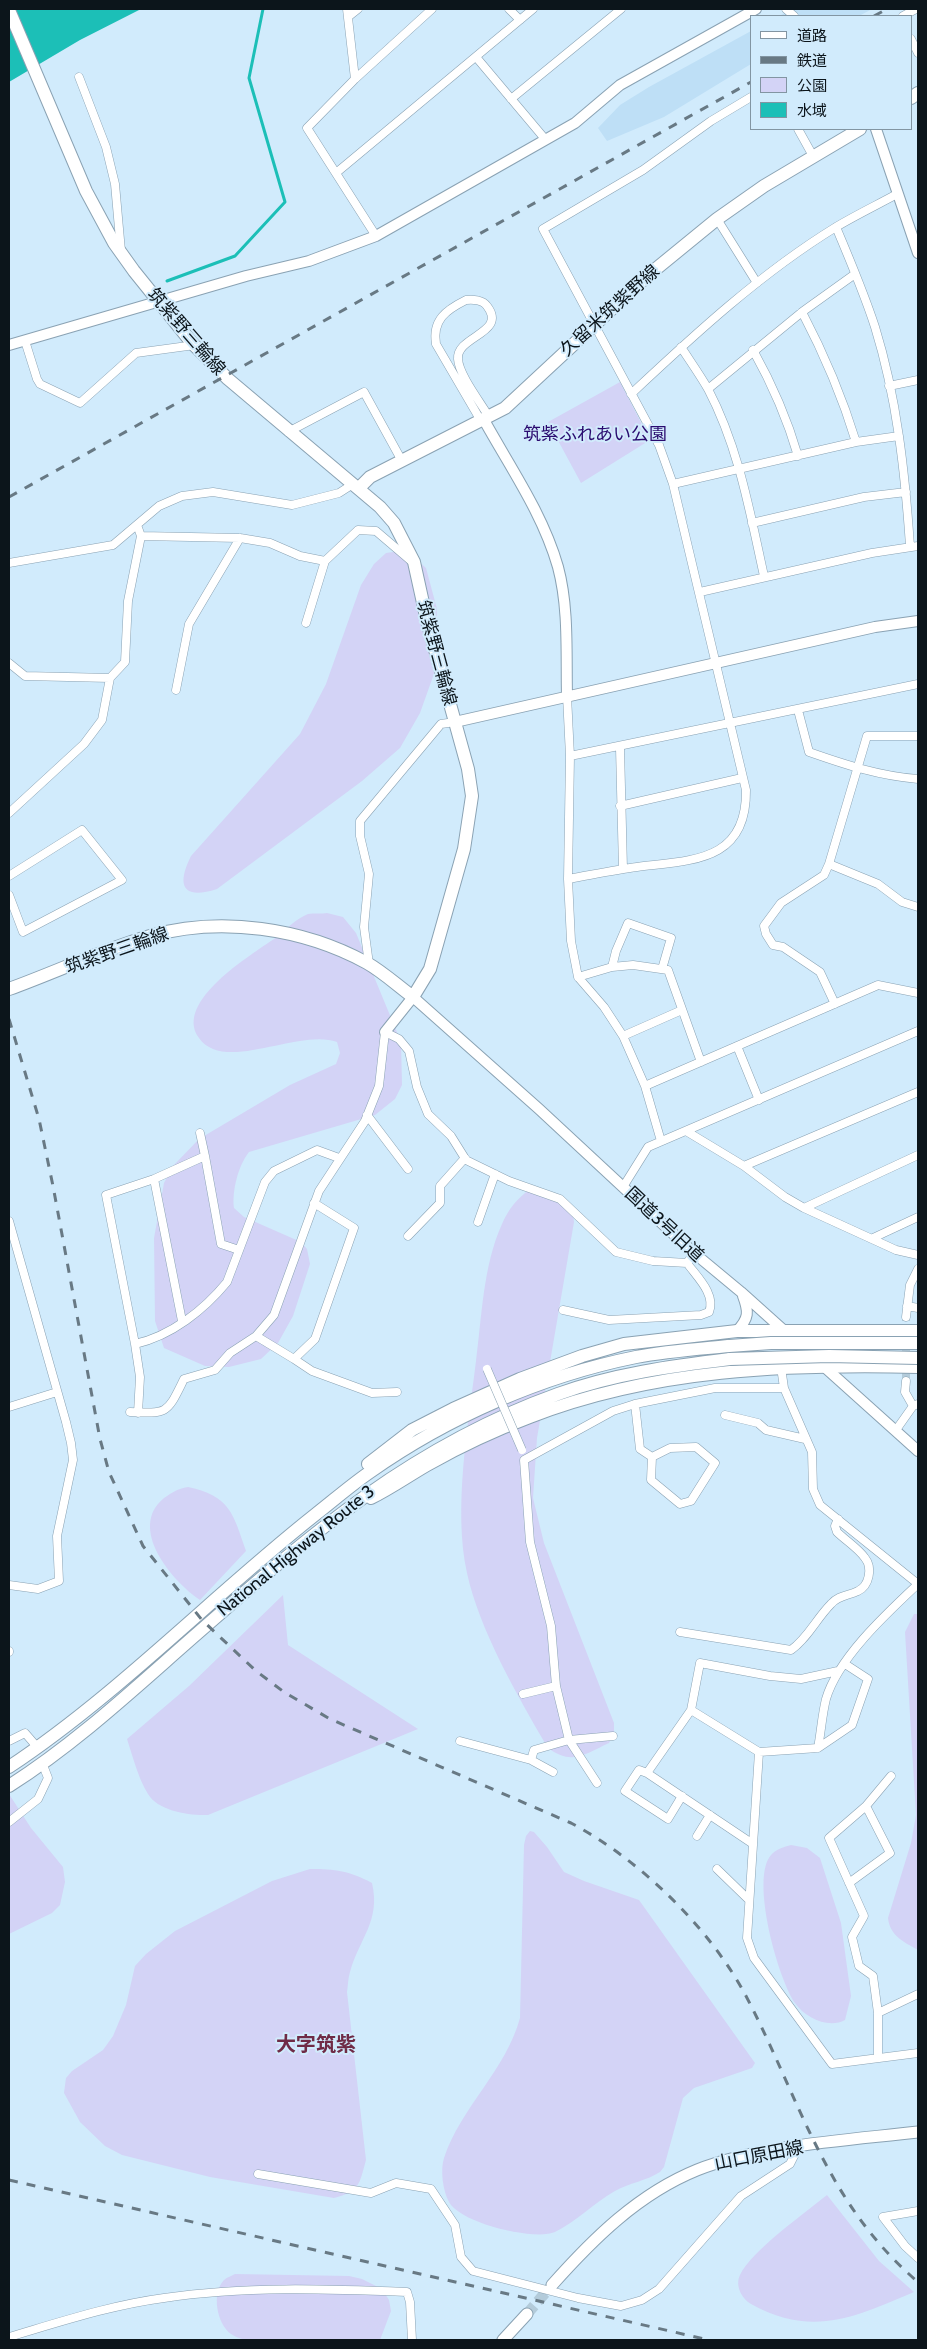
<!DOCTYPE html>
<html>
<head>
<meta charset="utf-8">
<style>
	body { margin:0 }
	#map { position:relative; width:927px; height:2349px; overflow:hidden; background:#d1ebfc; font-family:Cabin,"Noto Sans JP",sans-serif }
	canvas { display:block }
	.frame { position:absolute; inset:0; border:10px solid #0c151b; pointer-events:none }
	.legend { position:absolute; left:750px; top:15px; width:162px; height:115px; box-sizing:border-box; background:#d1ebfc; border:1px solid #8295a2; margin:0; padding:6px 9px; list-style:none; font-size:15px; color:#0c151b }
	.legend li { display:flex; align-items:center; gap:10px; height:25px }
	.legend b { width:25px; border:1px solid #8295a2 }
</style>
</head>
<body>
<div id="map">
<canvas width="927" height="2349"></canvas>
<div class="frame"></div>
<ul class="legend">
<li><b style="height:6px;background:#fff"></b>道路</li>
<li><b style="height:6px;background:#687984"></b>鉄道</li>
<li><b style="height:14px;background:#d3d3f6"></b>公園</li>
<li><b style="height:14px;background:#1cbfb7"></b>水域</li>
</ul>
</div>
<script>
const c = document.querySelector('canvas').getContext('2d');
c.lineJoin = 'round';
function fillPath(path, color) { c.fillStyle = color; c.fill(path, 'evenodd'); }
function strokePath(path, color, width, dash) { c.strokeStyle = color; c.lineWidth = width; c.lineCap = dash ? 'butt' : 'round'; c.setLineDash(dash || []); c.stroke(path); }
function label(font, color, halo, rows, align = 'center') {
  c.font = font + ' Cabin,"Noto Sans JP",sans-serif'; c.lineWidth = 4; c.setLineDash([]); c.textBaseline = 'middle'; c.strokeStyle = halo; c.fillStyle = color; for (const [text, x, y, turn = 0] of rows) {
    c.save(); c.translate(x, y); c.rotate((+turn || 0) * Math.PI / 180); c.textAlign = isNaN(turn) ? turn : align; if (halo) c.strokeText(text, 0, 0); c.fillText(text, 0, 0); c.restore();
  }
}
const built = new Path2D(`
	M 793,9 L 872,9 L 859,16 L 779,16 Z
	M 751,31 L 751,64 L 664,117 L 607,141 L 598,128 L 620,105 L 649,87 Z`);
const green = new Path2D(`
	M 620,382 L 650,440 L 581,483 L 548,422 Z
	M 401,551 L 413,556 L 426,568 L 437,609 L 435,671 L 420,713 L 400,748 L 362,781 L 217,889 C 183,900 176,886 191,856 L 300,734 L 326,684 L 361,585 L 374,564 L 386,553 Z
	M 327,913 L 343,917 L 356,933 L 401,1042 L 402,1085 L 395,1099 L 375,1115 L 249,1152 C 238,1166 232,1191 234,1208 L 244,1217 L 301,1242 L 307,1249 L 310,1264 L 293,1316 L 278,1343 L 261,1359 L 229,1367 L 205,1366 L 164,1348 L 155,1321 L 154,1238 L 164,1183 L 173,1166 L 199,1139 L 290,1085 L 336,1064 L 340,1053 L 337,1042 C 299,1028 224,1074 199,1038 C 173,1002 251,955 274,939 C 284,931 297,918 308,914 C 314,913 322,914 327,913 Z
	M 530,1189 C 548,1189 559,1194 572,1206 L 574,1222 L 537,1438 L 533,1498 L 544,1543 L 614,1723 L 614,1733 L 609,1743 C 585,1754 572,1766 548,1748 C 518,1697 479,1629 467,1573 C 453,1509 468,1426 476,1361 C 482,1316 483,1266 502,1224 C 509,1208 517,1199 530,1189 Z
	M 188,1487 C 230,1496 233,1513 246,1551 L 200,1600 C 172,1581 127,1528 164,1498 C 173,1492 177,1489 188,1487 Z
	M 283,1595 L 288,1645 L 418,1729 L 208,1815 C 190,1816 158,1811 148,1794 C 138,1778 133,1757 127,1739 L 189,1686 Z
	M 914,1614 L 918,1614 L 918,1950 C 904,1942 890,1936 888,1918 L 911,1843 L 916,1815 L 905,1632 Z
	M 9,1794 L 31,1828 L 63,1867 L 65,1882 L 60,1905 L 52,1913 L 9,1934 Z
	M 530,1831 L 534,1832 L 547,1847 L 564,1872 L 584,1881 L 639,1900 L 755,2063 L 752,2068 L 694,2088 L 683,2098 L 664,2167 L 660,2172 C 646,2181 629,2183 615,2191 C 594,2203 576,2222 555,2232 C 534,2241 460,2223 449,2202 C 443,2191 440,2170 444,2158 C 461,2107 506,2070 520,2018 L 524,1845 L 526,1836 Z
	M 791,1845 L 807,1848 L 820,1858 L 841,1923 L 851,1996 L 845,2020 C 829,2029 805,2018 795,2003 C 778,1978 750,1879 771,1855 C 776,1849 784,1847 791,1845 Z
	M 310,1869 C 335,1869 350,1871 372,1883 C 381,1921 359,1939 350,1972 C 348,1978 348,1986 347,1992 L 366,2160 C 359,2185 360,2191 334,2198 L 210,2177 L 122,2155 L 105,2146 L 80,2122 L 64,2093 L 66,2078 L 72,2071 L 103,2050 L 113,2036 L 126,2005 L 135,1966 L 146,1954 L 175,1931 L 272,1881 Z
	M 827,2195 L 879,2261 L 914,2292 C 855,2317 813,2338 751,2304 C 741,2298 735,2285 740,2275 C 751,2251 805,2213 827,2195 Z
	M 235,2274 L 349,2276 L 362,2279 L 382,2289 L 389,2300 L 391,2311 L 380,2340 L 246,2340 C 242,2339 235,2337 231,2334 C 217,2324 211,2293 224,2280 C 227,2277 232,2276 235,2274 Z`);
const water = new Path2D(`
	M 12,9 L 141,9 L 80,40 L 9,82 L 9,11 Z`);
const stream = new Path2D(`
	M 167,281 L 235,256 L 285,202 L 249,78 L 263,9`);
const minorTunnel = new Path2D(`
	M 906,1381 L 906,1317`);
const secondaryTunnel = new Path2D(`
	M 527,2314 L 552,2285`);
const minor = new Path2D(`
	M 347,9 L 355,79
	M 509,9 L 520,20
	M 786,9 L 794,16
	M 903,16 L 916,9
	M 348,17 L 358,9
	M 911,39 L 918,53
	M 476,57 L 545,139
	M 79,77 L 106,147 L 115,184 L 121,251
	M 511,99 L 621,9
	M 798,129 L 813,156
	M 336,173 L 533,9
	M 717,219 L 757,283
	M 836,227 C 850,260 864,293 875,327 C 897,398 905,473 910,546
	M 376,236 L 307,128 L 355,79 L 432,9
	M 802,312 C 824,354 842,396 856,442
	M 26,344 L 37,379 L 40,384 L 80,403 L 136,353 L 195,345
	M 681,347 C 690,361 700,375 708,389 C 739,448 750,513 764,576
	M 753,350 C 772,384 787,418 798,456
	M 889,386 L 918,380
	M 708,389 L 802,312 L 855,274
	M 631,394 C 695,334 761,273 836,227 C 856,215 877,205 897,194
	M 481,421 L 436,344 C 432,320 446,310 466,300 C 473,299 483,300 487,306 C 508,333 456,336 458,359 C 459,375 481,403 489,417
	M 288,432 L 364,392 L 402,461
	M 673,484 L 856,442 L 899,436
	M 752,523 L 864,497 L 906,492
	M 141,536 L 240,538 L 270,543 L 300,556 L 325,561
	M 9,563 L 113,545 L 159,506 L 182,496 L 213,492 L 292,505 L 339,493 L 353,484
	M 700,592 L 872,553 L 918,546
	M 306,623 L 325,561 L 358,530 L 376,531 L 410,560
	M 9,663 L 25,676 L 110,678
	M 176,690 L 189,624 L 240,538
	M 567,696 L 570,756 L 568,879 L 571,941 L 578,977 L 604,1007 L 623,1036 L 645,1086 L 661,1141
	M 798,710 L 809,752 C 846,765 880,776 918,779
	M 918,736 L 867,736 L 829,864 L 878,884 L 902,902 L 918,907
	M 620,748 L 623,869
	M 570,756 L 918,684
	M 620,806 L 742,778
	M 9,813 L 84,744 L 102,720 L 110,678 L 125,662 L 128,601 L 141,536 L 137,525
	M 829,864 L 824,875 L 781,903 L 764,926 L 766,934 L 773,945 L 783,947 L 820,972 L 835,1004
	M 9,876 L 82,830 L 122,880 L 23,932 L 9,895
	M 568,879 C 591,875 614,870 637,867 C 692,860 747,862 746,790 L 673,484 L 659,445 L 543,229 L 643,170 L 711,121 L 751,97
	M 369,964 L 364,927 L 369,874 L 360,836 L 360,821 L 441,724 L 455,722
	M 612,967 L 616,951 L 628,923 L 671,938 L 662,969
	M 578,977 L 612,967 L 633,965 L 668,970 L 701,1062
	M 623,1036 L 682,1010
	M 737,1046 L 759,1100
	M 645,1086 L 878,985 L 918,993
	M 367,1115 L 408,1169
	M 686,1131 L 744,1166 L 785,1197 L 804,1208 L 896,1250 L 918,1255
	M 200,1133 L 205,1156
	M 744,1166 L 918,1092
	M 154,1179 L 205,1156 L 221,1244 L 239,1250
	M 623,1187 L 648,1147 L 918,1031
	M 804,1208 L 918,1155
	M 9,1221 L 66,1422 L 71,1443 L 73,1460 L 57,1536 L 59,1581 L 38,1589 L 9,1585
	M 478,1222 L 495,1174
	M 408,1236 L 440,1203 L 440,1186 L 465,1158
	M 873,1238 L 918,1217
	M 907,1306 L 918,1308
	M 563,1310 L 609,1320 L 701,1315 L 709,1312 C 716,1294 697,1277 687,1263
	M 906,1317 L 910,1285 L 918,1269
	M 182,1321 L 154,1179 L 106,1195 L 135,1344 C 171,1336 204,1310 227,1282 L 265,1182 L 274,1171 L 317,1150 L 339,1158
	M 256,1336 L 294,1359 L 315,1339 L 354,1228 L 314,1203
	M 135,1344 L 140,1377 L 138,1413
	M 294,1359 L 312,1371 L 372,1393 L 397,1392
	M 781,1367 L 784,1388 L 812,1452 L 813,1489 L 820,1505 L 918,1584
	M 906,1381 L 905,1392 L 913,1406
	M 9,1407 L 57,1392
	M 130,1412 C 169,1414 167,1413 184,1379 L 215,1370 L 230,1353 L 256,1336 L 274,1315 L 319,1191 L 365,1121 L 379,1086 L 385,1032 L 399,1039 L 409,1051 L 417,1087 L 428,1114 L 451,1136 L 466,1160 L 509,1181 L 560,1199 L 616,1252 L 653,1261 L 687,1263 L 694,1253
	M 725,1415 L 758,1423 L 766,1430 L 805,1439
	M 896,1430 L 913,1406 L 918,1404
	M 652,1457 L 651,1480 L 680,1504 L 691,1501 L 715,1463 L 696,1447 L 670,1448 L 652,1457 L 640,1449 L 635,1404 L 715,1388 L 784,1388
	M 918,1584 C 887,1613 838,1658 826,1699 C 822,1715 821,1732 818,1748 L 759,1752 L 747,1938 L 754,1958 L 832,2064 L 918,2053
	M 680,1632 L 791,1650 C 808,1638 816,1619 831,1604 C 839,1595 848,1596 858,1591 C 869,1586 873,1568 865,1558 C 858,1548 845,1540 837,1532 L 835,1526 L 838,1519
	M 9,1651 L 9,1652
	M 556,1686 L 569,1740 L 613,1736
	M 523,1694 L 556,1686 L 551,1626 L 530,1542 L 524,1460 L 613,1411 L 635,1404
	M 691,1710 L 759,1752
	M 9,1741 L 25,1733 L 38,1748
	M 460,1741 L 531,1760
	M 818,1748 L 852,1725 L 868,1679 L 845,1664
	M 553,1772 L 531,1760 L 534,1750 L 569,1740 L 597,1783
	M 647,1773 L 639,1770 L 625,1791 L 668,1819 L 682,1796
	M 9,1822 L 38,1799 L 48,1778 L 43,1765
	M 697,1836 L 710,1815
	M 753,1844 L 647,1773 L 691,1710 L 700,1663 L 770,1676 L 801,1679 L 838,1671
	M 717,1869 L 749,1900
	M 849,1883 L 890,1853 L 866,1806
	M 878,2013 L 918,1994
	M 878,2058 L 878,2013 L 873,1976 L 859,1966 L 852,1937 L 864,1916 L 829,1838 L 866,1806 L 891,1776
	M 258,2174 L 371,2193 L 396,2183 L 431,2189 L 455,2225 L 461,2257 L 473,2271 L 578,2298 L 621,2306 L 642,2300 L 659,2289 L 741,2196 L 790,2164 L 798,2148
	M 918,2211 L 883,2217 L 905,2246 L 918,2258
	M 9,2337 C 60,2322 111,2305 164,2298 C 244,2286 327,2289 407,2292 L 410,2302 L 412,2340`);
const tertiary = new Path2D(`
	M 876,129 L 918,253
	M 9,345 L 246,276 L 309,261 L 376,236 L 575,123 L 620,85 L 756,9
	M 484,420 C 510,467 543,514 558,567 C 569,608 566,654 567,696
	M 455,722 L 875,627 L 918,621
	M 385,1032 L 413,997 L 539,1109 L 694,1253 L 741,1292 L 918,1451
	M 737,1331 C 749,1318 749,1312 743,1296`);
const secondary = new Path2D(`
	M 552,2285 C 593,2239 638,2194 697,2170 C 760,2145 850,2140 918,2132
	M 503,2340 L 527,2314`);
const primary = new Path2D(`
	M 9,10 L 86,191 L 114,243 L 134,271 L 192,343 L 228,379 L 380,507 L 394,523 L 414,562 L 427,621 L 468,769 L 472,796 L 464,849 L 430,969 L 413,997 C 398,986 383,972 367,963 C 303,928 221,916 150,936 C 102,950 56,972 9,989
	M 911,98 L 918,93
	M 359,488 L 370,477 L 505,408 L 646,277 L 717,219 L 764,186 L 860,129`);
const trunk = new Path2D(`
	M 368,1464 L 412,1430 L 453,1409 L 520,1379 L 582,1356 L 624,1344 L 737,1331 L 918,1331
	M 371,1498 C 391,1488 408,1476 427,1465 C 459,1447 495,1430 530,1417 C 653,1369 787,1364 918,1367
	M 9,1767 C 119,1694 212,1596 316,1514 C 334,1500 351,1485 370,1472 C 448,1417 542,1376 636,1357 C 667,1351 698,1349 729,1346
	M 9,1786 C 78,1742 137,1686 199,1632 C 312,1533 413,1446 558,1394 C 613,1374 672,1366 730,1359`);
const rail = new Path2D(`
	M 874,16 L 887,9
	M 9,497 L 751,82
	M 9,1019 L 39,1119 L 53,1186 L 100,1439 L 109,1472 L 143,1546 L 202,1620 L 256,1671 L 284,1692 L 330,1719 L 571,1823 C 639,1859 710,1928 746,1996 C 800,2099 825,2203 918,2282
	M 9,2180 L 709,2340`);
const minorBridge = new Path2D(`
	M 487,1369 L 522,1450`);
const trunkBridge = new Path2D(`
	M 729,1346 L 771,1343 L 918,1343
	M 730,1359 L 829,1356 L 918,1358`);
const streetNames = [
	["久留米筑紫野線",610,311,-42],
	["筑紫野三輪線",186,332,49],
	["筑紫野三輪線",436,653,75],
	["筑紫野三輪線",117,951,-19],
	["国道3号旧道",664,1225,43],
	["National Highway Route 3",296,1551,-39],
	["山口原田線",759,2156,-11]
];
const parkNames = [
	["筑紫ふれあい公園",595,435]
];
const quarterNames = [
	["大字筑紫",316,2045]
];
fillPath(built, '#bedff6');
fillPath(green, '#d3d3f6');
fillPath(water, '#1cbfb7');
strokePath(stream, '#1cbfb7', 3);
strokePath(minorTunnel, '#b3cbda', 8, [8, 4]);
strokePath(secondaryTunnel, '#b3cbda', 11, [11, 5.5]);
strokePath(minor, '#8aa2b3', 9);
strokePath(tertiary, '#8aa2b3', 12);
strokePath(secondary, '#8aa2b3', 13);
strokePath(primary, '#8aa2b3', 14);
strokePath(trunk, '#8aa2b3', 14);
strokePath(minor, '#fff', 8);
strokePath(tertiary, '#fff', 10);
strokePath(secondary, '#fff', 11);
strokePath(primary, '#fff', 12);
strokePath(trunk, '#fff', 12);
strokePath(rail, '#687984', 3, [9, 9]);
strokePath(minorBridge, '#8aa2b3', 9, []);
strokePath(trunkBridge, '#8aa2b3', 14, []);
strokePath(minorBridge, '#fff', 8);
strokePath(trunkBridge, '#fff', 12);
label('18px', '#0c151b', '#d1ebfc', streetNames);
label('18px', '#2a0b6f', '#d1ebfc', parkNames);
label('bold 20px', '#6f2b46', '#d1ebfc', quarterNames);
</script>
</body>
</html>
